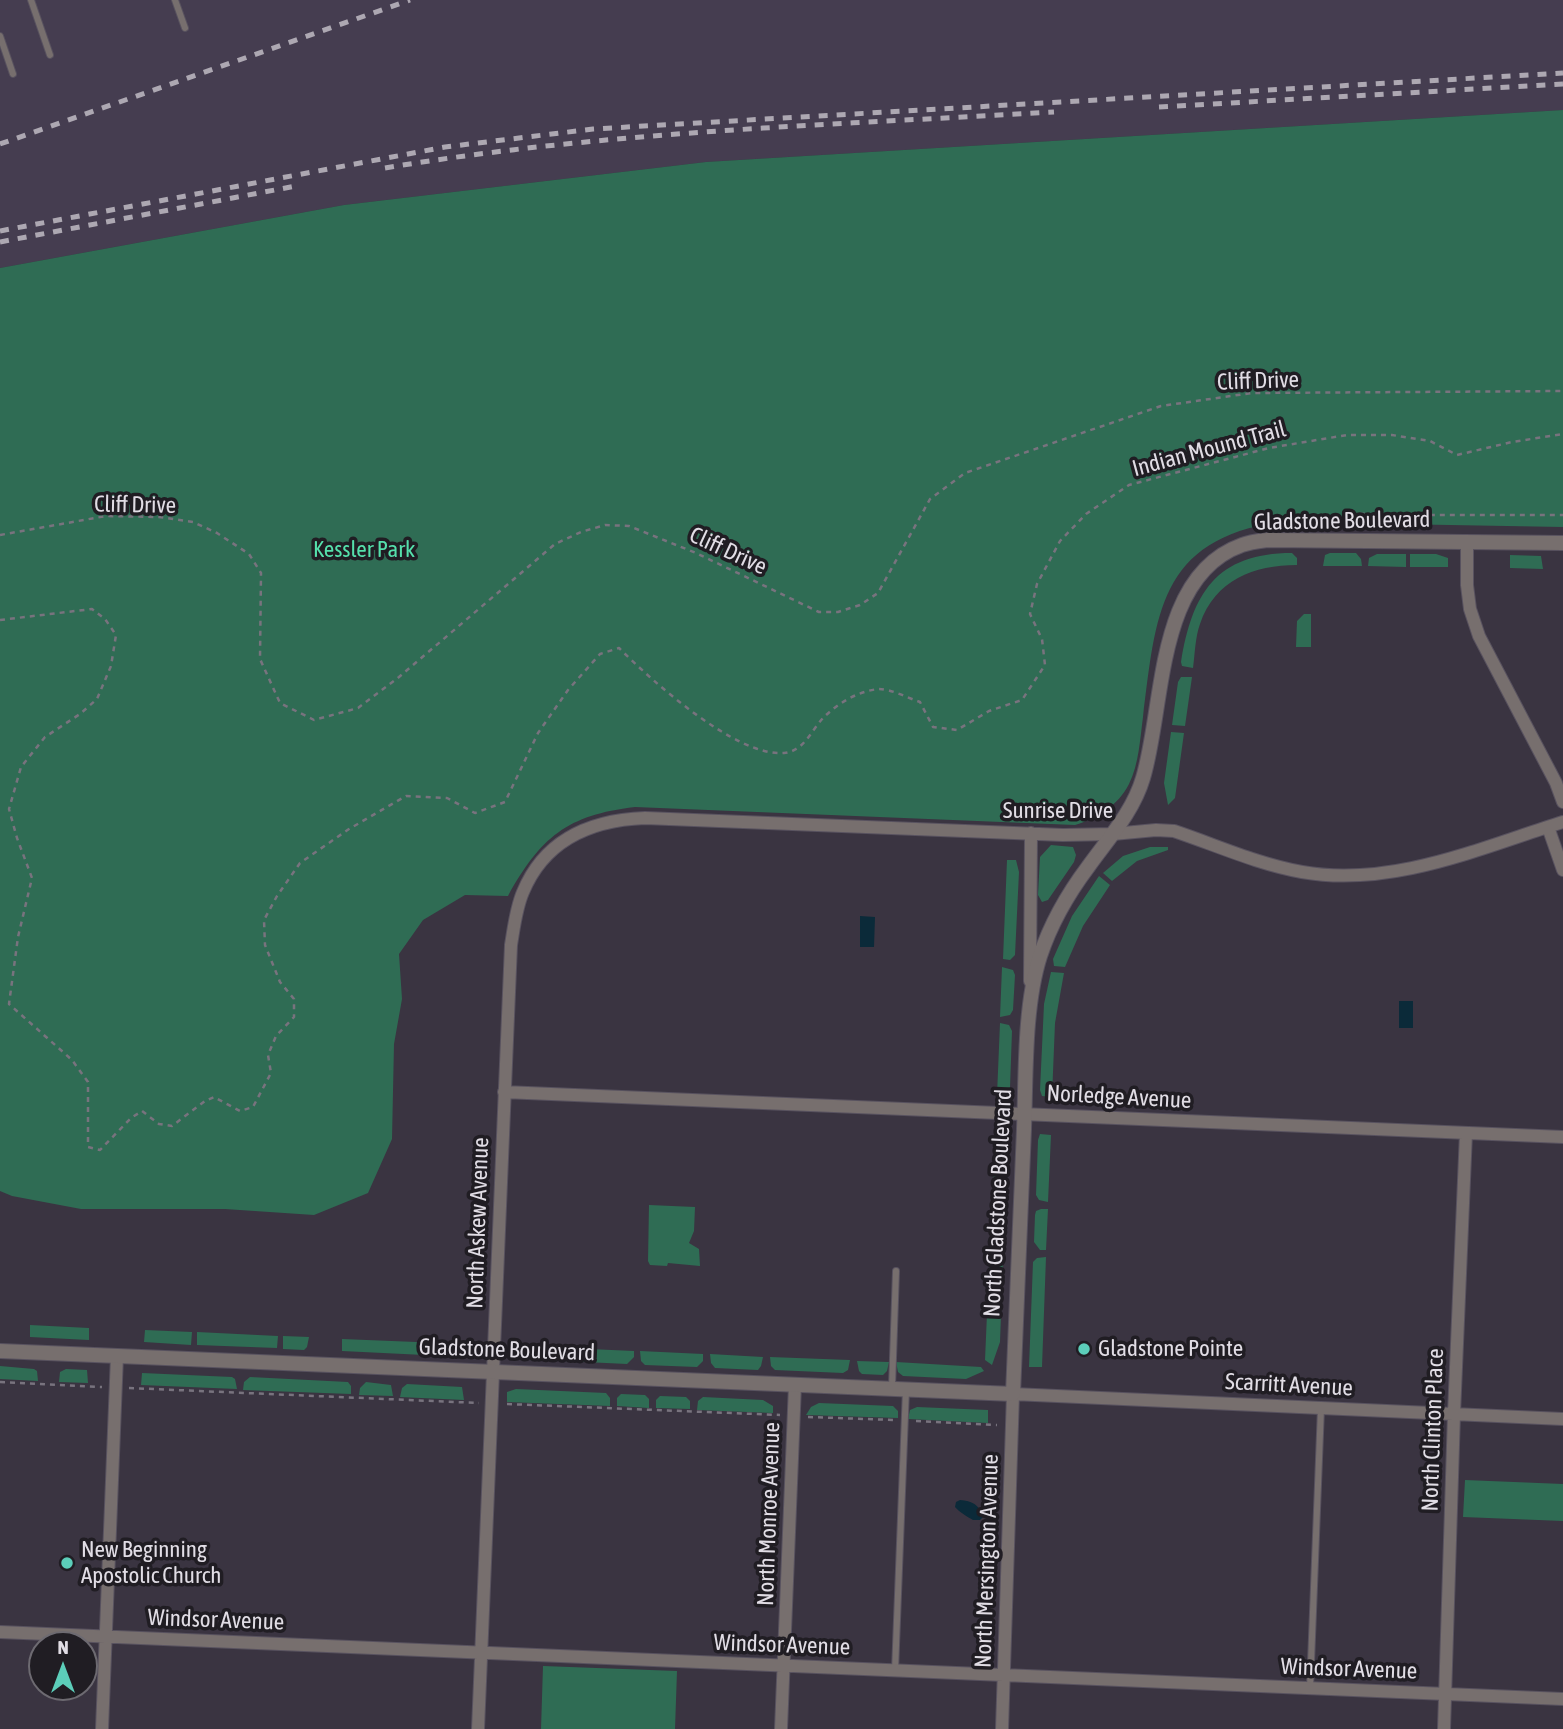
<!DOCTYPE html>
<html>
<head>
<meta charset="utf-8">
<style>
	body { margin:0 }
	#map { position:relative; width:1563px; height:1729px; overflow:hidden; background:#3a3441; font-family:"Asap Condensed",sans-serif }
	canvas { display:block }
	.north { position:absolute; left:28px; top:1631px; width:70px; height:70px; box-sizing:border-box; background:#201d23; border:2px solid #6d6a71; border-radius:50%; rotate:0deg; font-size:19px; font-weight:700; line-height:28px; text-align:center; color:#e1dde5 }
	.north::after { content:''; display:block; margin:auto; width:24px; height:32px; background:#5cceba; clip-path:polygon(50% 0,100% 100%,50% 72%,0 100%) }
</style>
</head>
<body>
<div id="map">
<canvas width="1563" height="1729"></canvas>
<div class="north">N</div>
</div>
<script>
const c = document.querySelector('canvas').getContext('2d');
c.lineJoin = 'round';
function fillPath(path, color) { c.fillStyle = color; c.fill(path, 'evenodd'); }
function strokePath(path, color, width, dash) { c.strokeStyle = color; c.lineWidth = width; c.lineCap = dash ? 'butt' : 'round'; c.setLineDash(dash || []); c.stroke(path); }
function label(font, color, halo, rows, align = 'center') {
  c.font = font + ' "Asap Condensed",sans-serif'; c.lineWidth = 7; c.setLineDash([]); c.textBaseline = 'middle'; c.strokeStyle = halo; c.fillStyle = color; for (const [text, x, y, turn = 0] of rows) {
    c.save(); c.translate(x, y); c.rotate((+turn || 0) * Math.PI / 180); c.textAlign = isNaN(turn) ? turn : align; if (halo) c.strokeText(text, 0, 0); c.fillText(text, 0, 0); c.restore();
  }
}
const built = new Path2D(`
	M 0,0 L 1563,0 L 1563,110 L 706,162 L 344,205 L 0,268 Z`);
const green = new Path2D(`
	M 1563,110 L 1563,527 L 1280,522 C 1158,539 1156,616 1143,717 C 1140,739 1139,764 1129,784 C 1118,806 1097,818 1075,825 L 635,807 C 567,815 541,837 508,896 L 465,895 L 423,920 L 399,954 L 402,999 L 394,1044 L 392,1139 L 368,1193 L 314,1215 L 225,1209 L 81,1209 L 12,1196 L 0,1191 L 0,268 L 344,205 L 706,162 Z
	M 1292,553 L 1297,558 L 1297,565 C 1254,565 1215,580 1200,624 C 1195,638 1195,654 1193,668 L 1182,666 L 1181,662 C 1192,594 1216,553 1292,553 Z
	M 1330,553 L 1356,553 L 1361,559 L 1362,566 L 1323,566 L 1325,555 Z
	M 1377,554 L 1406,554 L 1406,567 L 1368,566 L 1369,558 Z
	M 1410,554 L 1436,554 L 1448,558 L 1448,567 L 1410,567 Z
	M 1510,555 L 1541,556 L 1543,569 L 1510,568 Z
	M 1304,614 L 1311,614 L 1311,647 L 1296,647 L 1297,621 Z
	M 1181,677 L 1192,677 L 1185,726 L 1172,725 L 1178,682 Z
	M 1171,732 L 1184,733 L 1175,798 L 1168,805 L 1164,783 Z
	M 1051,845 L 1073,847 L 1076,855 L 1074,862 L 1048,900 L 1042,902 L 1038,895 L 1040,857 Z
	M 1150,847 L 1168,847 L 1168,850 L 1137,861 L 1112,881 L 1103,873 L 1123,856 Z
	M 1007,860 L 1016,860 L 1019,872 L 1015,955 L 1010,960 L 1003,959 Z
	M 1099,876 L 1110,885 L 1083,926 L 1065,967 L 1054,966 L 1053,959 L 1072,916 Z
	M 1002,967 L 1013,970 L 1015,975 L 1013,1010 L 1010,1015 L 1000,1017 Z
	M 1051,972 L 1064,973 L 1055,1023 L 1052,1097 L 1042,1096 L 1040,1090 L 1044,1004 Z
	M 1000,1023 L 1009,1025 L 1012,1031 L 1010,1088 L 1007,1096 L 997,1095 Z
	M 995,1133 L 1005,1133 L 1008,1142 L 1005,1205 L 1004,1211 L 998,1214 L 992,1214 Z
	M 1040,1134 L 1051,1135 L 1048,1202 L 1039,1200 L 1036,1195 L 1038,1140 Z
	M 649,1205 L 695,1207 L 694,1231 L 689,1243 L 699,1249 L 700,1266 L 668,1263 L 667,1266 L 650,1265 L 648,1261 Z
	M 1041,1209 L 1048,1209 L 1046,1250 L 1040,1250 L 1034,1242 L 1035,1215 L 1036,1211 Z
	M 991,1221 L 1001,1223 L 1004,1231 L 1000,1342 L 992,1365 L 985,1360 Z
	M 1046,1257 L 1042,1367 L 1029,1367 L 1033,1262 L 1037,1258 Z
	M 30,1325 L 89,1328 L 89,1340 L 30,1337 Z
	M 145,1330 L 192,1332 L 191,1345 L 144,1342 Z
	M 197,1332 L 278,1336 L 277,1348 L 197,1345 Z
	M 283,1336 L 309,1337 L 307,1347 L 304,1350 L 283,1349 Z
	M 342,1339 L 466,1344 L 465,1357 L 342,1351 Z
	M 522,1346 L 634,1351 L 634,1357 L 627,1364 L 522,1359 Z
	M 640,1351 L 703,1354 L 703,1361 L 697,1367 L 645,1365 L 641,1361 Z
	M 710,1354 L 763,1357 L 761,1366 L 758,1370 L 715,1368 L 711,1363 Z
	M 770,1357 L 850,1360 L 848,1370 L 843,1373 L 775,1370 L 771,1366 Z
	M 857,1361 L 889,1362 L 887,1371 L 883,1375 L 862,1374 L 859,1371 Z
	M 896,1362 L 981,1367 L 984,1371 L 966,1379 L 903,1376 L 898,1372 Z
	M 0,1366 L 34,1369 L 37,1371 L 38,1381 L 0,1379 Z
	M 66,1369 L 87,1370 L 88,1383 L 59,1382 L 60,1372 Z
	M 142,1373 L 232,1377 L 235,1379 L 237,1389 L 141,1385 Z
	M 250,1377 L 348,1382 L 351,1386 L 351,1394 L 243,1390 L 244,1382 Z
	M 366,1382 L 391,1385 L 393,1396 L 359,1395 L 360,1388 Z
	M 407,1384 L 462,1387 L 464,1400 L 400,1397 L 402,1388 Z
	M 516,1389 L 606,1393 L 610,1398 L 610,1406 L 507,1402 L 507,1392 Z
	M 621,1394 L 645,1395 L 649,1399 L 649,1408 L 617,1406 L 617,1398 Z
	M 660,1396 L 686,1397 L 690,1401 L 690,1409 L 656,1408 L 656,1400 Z
	M 703,1397 L 763,1400 L 773,1406 L 773,1413 L 697,1410 L 698,1401 Z
	M 819,1403 L 893,1406 L 898,1411 L 898,1418 L 806,1415 L 811,1407 Z
	M 917,1407 L 988,1410 L 988,1423 L 908,1419 L 910,1410 Z
	M 1465,1480 L 1563,1484 L 1563,1521 L 1463,1517 Z
	M 543,1666 L 677,1671 L 675,1729 L 541,1729 Z`);
const water = new Path2D(`
	M 860,916 L 875,917 L 874,947 L 860,947 Z
	M 1399,1001 L 1413,1001 L 1413,1028 L 1399,1028 Z
	M 960,1500 C 972,1501 979,1504 983,1517 L 980,1520 L 973,1520 C 968,1517 959,1512 955,1507 L 956,1502 Z`);
const path = new Path2D(`
	M 1333,524 L 1351,513 L 1379,515 L 1563,515
	M 0,535 L 106,516 L 159,517 L 193,522 L 217,533 L 249,554 L 261,573 L 260,659 L 280,703 L 314,720 L 358,708 L 399,677 L 555,544 L 581,532 L 605,525 L 629,526 L 696,553 L 819,612 L 838,612 L 860,605 L 878,593 L 930,499 L 965,473 L 1161,406 L 1252,393 L 1563,391
	M 0,620 L 92,609 L 105,619 L 116,635 L 111,666 L 97,699 L 80,714 L 45,737 L 21,767 L 9,809 L 17,838 L 32,878 L 18,937 L 9,1004 L 72,1060 L 88,1082 L 88,1147 L 100,1150 L 131,1118 L 142,1111 L 159,1124 L 172,1126 L 205,1101 L 214,1097 L 240,1111 L 253,1107 L 271,1073 L 268,1055 L 276,1036 L 294,1017 L 294,999 L 280,982 L 265,945 L 264,920 L 277,896 L 300,863 L 349,829 L 406,796 L 447,798 L 475,813 L 505,802 L 538,733 L 568,690 L 600,654 L 619,648 C 652,681 736,757 784,753 C 804,751 811,731 823,718 C 838,703 858,691 879,689 C 891,689 908,698 920,702 L 933,727 L 957,730 L 989,711 L 1022,700 L 1045,665 L 1042,639 L 1030,614 L 1037,584 L 1060,541 L 1086,514 L 1129,485 L 1269,448 L 1347,435 L 1392,435 L 1430,441 L 1457,455 L 1512,442 L 1563,434
	M 0,1382 L 102,1387
	M 129,1388 L 479,1403
	M 507,1404 L 780,1415
	M 808,1417 L 895,1420
	M 916,1421 L 997,1425`);
const service = new Path2D(`
	M 31,0 L 50,55
	M 175,0 L 185,28
	M 0,36 L 13,74
	M 892,1387 L 896,1271
	M 895,1671 L 906,1389
	M 1310,1688 L 1321,1408`);
const minor = new Path2D(`
	M 1467,542 L 1467,585 L 1470,609 L 1479,636 L 1556,783 L 1563,802
	M 1548,827 L 1563,870
	M 1030,981 L 1031,833
	M 504,1092 L 1563,1137
	M 0,1632 L 1563,1699
	M 102,1729 L 117,1356
	M 478,1729 L 511,945 C 514,927 516,908 523,892 C 545,839 592,820 645,818 L 1063,835 L 1113,834 L 1156,830 L 1174,831 C 1216,845 1257,864 1302,872 C 1391,888 1480,848 1563,822
	M 781,1729 L 795,1385
	M 1002,1729 L 1013,1394 L 1563,1419
	M 1444,1729 L 1454,1414 L 1466,1133`);
const tertiary = new Path2D(`
	M 0,1351 L 1013,1394 C 1016,1306 1021,1218 1024,1129 C 1026,1076 1024,1006 1040,956 C 1051,923 1067,895 1088,867 C 1108,839 1133,812 1143,778 C 1165,705 1155,576 1242,545 C 1250,542 1260,541 1268,540 L 1563,543`);
const rail = new Path2D(`
	M 1159,107 L 1563,84
	M 0,144 L 410,0
	M 385,168 C 606,131 831,125 1054,112
	M 0,231 L 445,147 L 593,129 L 1563,73
	M 0,242 L 296,186`);
const markers = [
	[1084,1349,7,"#5cceba"],
	[67,1563,7,"#5cceba"]
];
const streetNames = [
	["Cliff Drive",1258,381,-2],
	["Indian Mound Trail",1209,449,-15],
	["Cliff Drive",135,505,1],
	["Gladstone Boulevard",1342,521,-1],
	["Cliff Drive",728,551,25],
	["Sunrise Drive",1058,811],
	["Norledge Avenue",1119,1097,3],
	["North Gladstone Boulevard",998,1203,-87],
	["North Askew Avenue",478,1223,-88],
	["Gladstone Boulevard",507,1350,2],
	["Scarritt Avenue",1289,1385,3],
	["North Clinton Place",1433,1430,-88],
	["North Monroe Avenue",769,1514,-88],
	["North Mersington Avenue",987,1561,-88],
	["Windsor Avenue",216,1620,2],
	["Windsor Avenue",782,1645,2],
	["Windsor Avenue",1349,1669,2]
];
const parkNames = [
	["Kessler Park",364,550]
];
const poiNames = [
	["Gladstone Pointe",1098,1349],
	["New Beginning",81,1550],
	["Apostolic Church",81,1576]
];
fillPath(built, '#453d50');
fillPath(green, '#2f6c54');
fillPath(water, '#0b2a39');
strokePath(service, '#58525f', 8);
strokePath(minor, '#58525f', 14);
strokePath(tertiary, '#58525f', 16);
strokePath(path, '#78737e', 2.5, [5, 5]);
strokePath(service, '#776f6e', 6);
strokePath(minor, '#776f6e', 12);
strokePath(tertiary, '#776f6e', 14);
strokePath(rail, '#ada8b2', 5, [9, 9]);
for (const [x, y, r, color] of markers) { const dot = new Path2D(); dot.arc(x, y, r, 0, 2 * Math.PI); c.fillStyle = color; c.fill(dot); strokePath(dot, '#201d23', 2.5); }
label('23px', '#e1dde5', '#201d23', streetNames);
label('23px', '#55e0ac', '#201d23', parkNames);
label('23px', '#e1dde5', '#201d23', poiNames, 'left');
</script>
</body>
</html>
